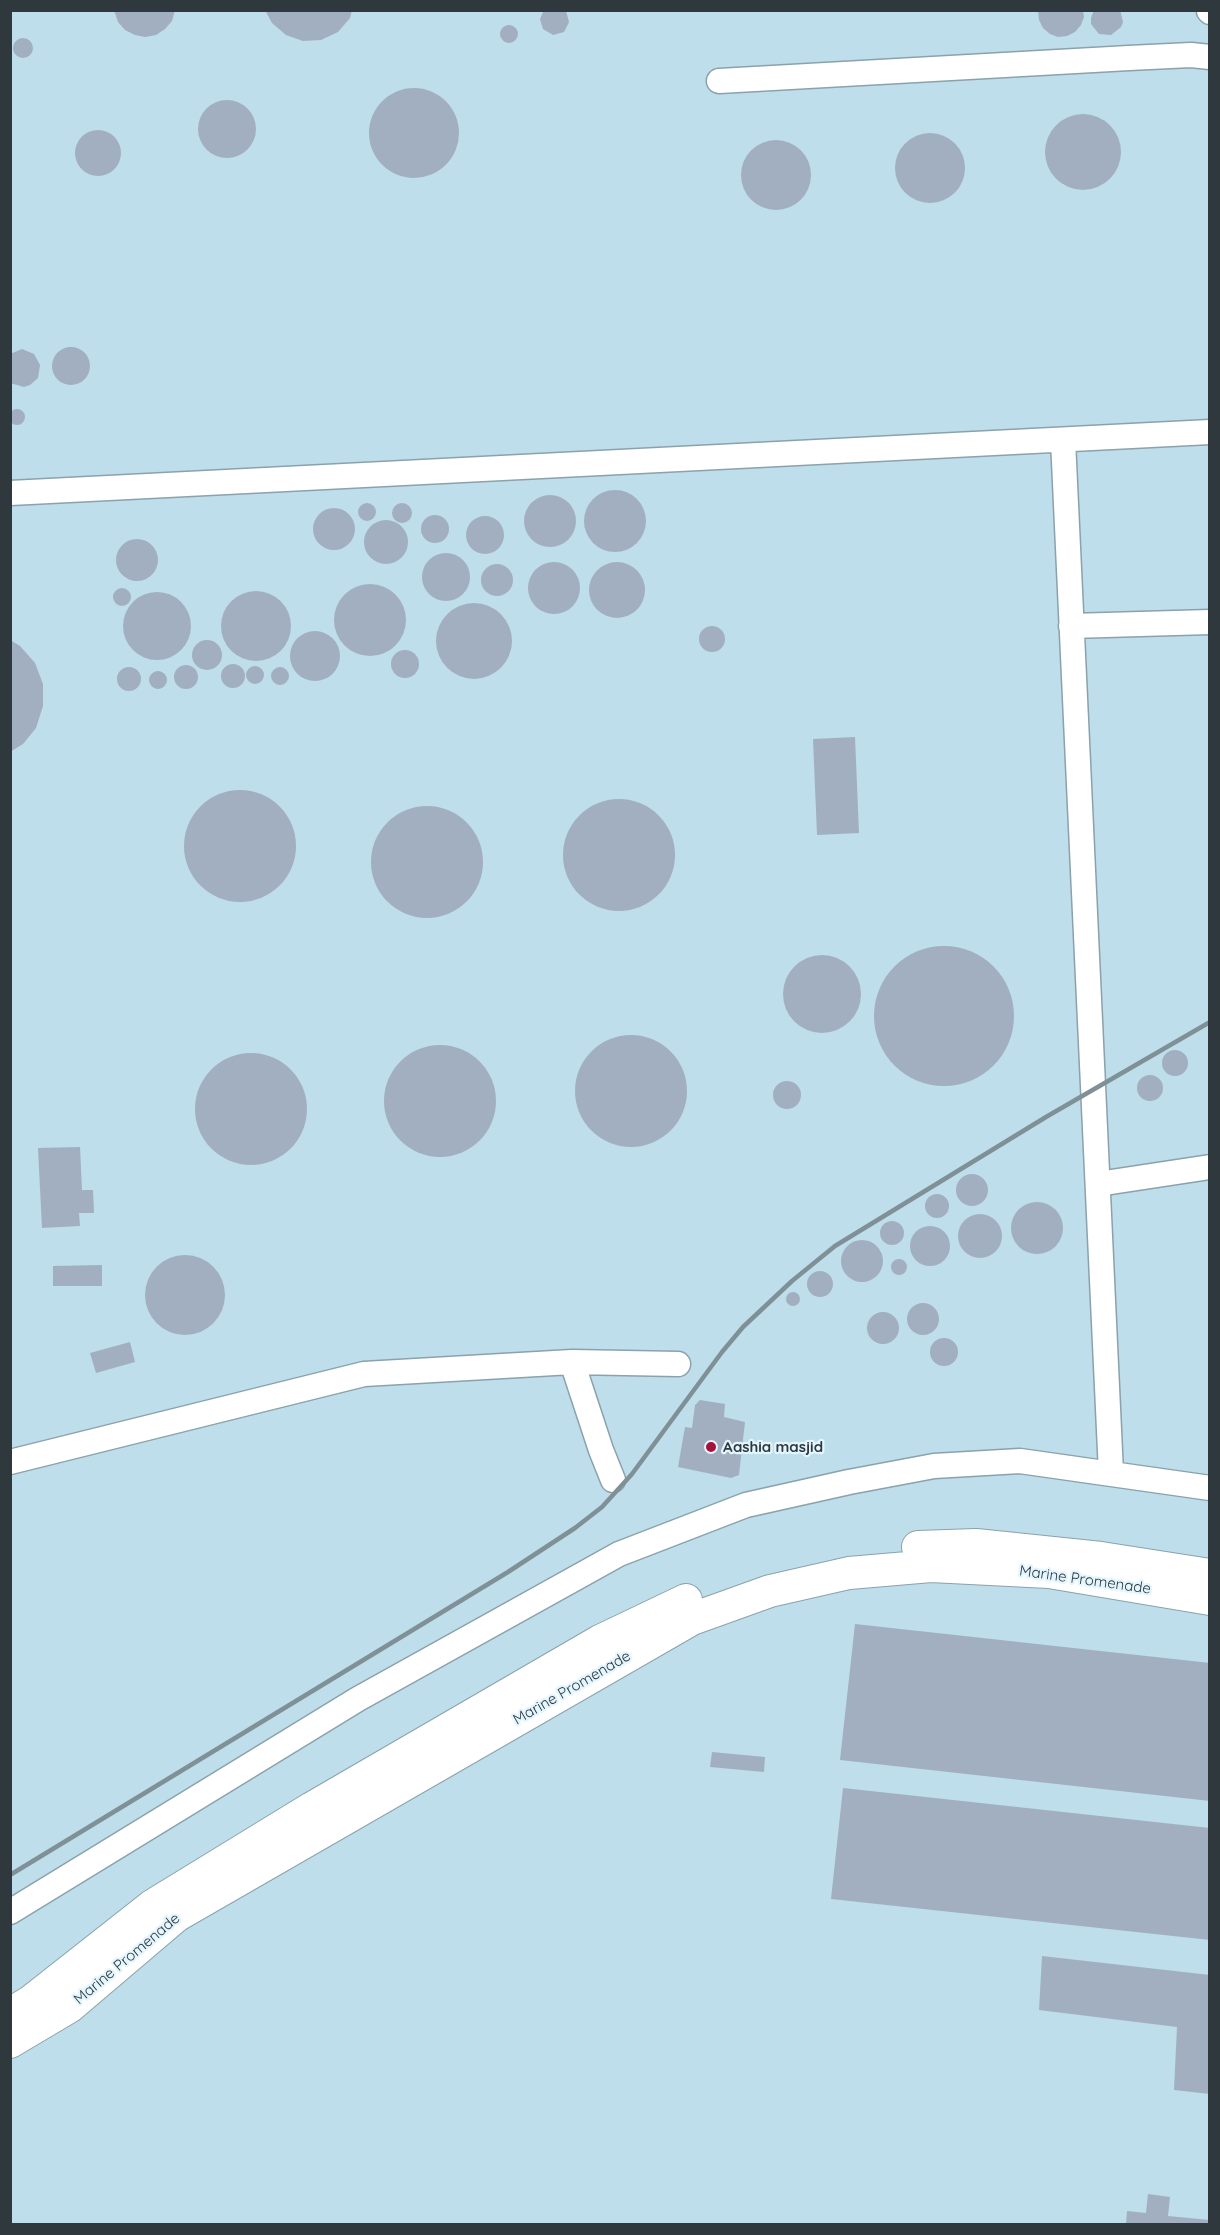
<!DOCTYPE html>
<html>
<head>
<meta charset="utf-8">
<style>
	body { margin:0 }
	#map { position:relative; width:1220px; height:2235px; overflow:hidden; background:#d1eaf4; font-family:Quicksand,sans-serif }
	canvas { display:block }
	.frame { position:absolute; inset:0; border:12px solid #2f393d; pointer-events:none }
</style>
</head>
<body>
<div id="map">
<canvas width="1220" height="2235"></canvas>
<div class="frame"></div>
</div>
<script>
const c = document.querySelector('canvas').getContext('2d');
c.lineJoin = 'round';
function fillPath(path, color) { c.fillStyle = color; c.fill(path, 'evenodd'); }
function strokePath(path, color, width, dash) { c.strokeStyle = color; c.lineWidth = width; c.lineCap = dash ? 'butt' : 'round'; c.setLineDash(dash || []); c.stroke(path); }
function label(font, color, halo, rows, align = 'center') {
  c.font = font + ' Quicksand,sans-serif'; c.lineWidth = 4.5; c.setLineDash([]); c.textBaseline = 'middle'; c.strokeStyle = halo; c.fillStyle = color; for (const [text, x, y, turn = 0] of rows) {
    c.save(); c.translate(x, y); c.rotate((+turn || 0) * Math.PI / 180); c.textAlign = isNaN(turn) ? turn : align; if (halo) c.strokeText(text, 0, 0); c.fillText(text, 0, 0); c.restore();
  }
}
const built = new Path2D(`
	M 11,11 L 1209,11 L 1209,2224 L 11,2224 Z`);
const building = new Path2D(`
	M 114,10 L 175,10 L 172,21 L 165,29 L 156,35 L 145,37 L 135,35 L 125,30 L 118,22 Z
	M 265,10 L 352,10 L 350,18 L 338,32 L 321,40 L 303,41 L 286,35 L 272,23 Z
	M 544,10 L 566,11 L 569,22 L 564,32 L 553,35 L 543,29 L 540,19 Z
	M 1038,10 L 1083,10 L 1084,17 L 1081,25 L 1075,32 L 1067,36 L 1058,37 L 1050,34 L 1043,28 L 1039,20 Z
	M 1094,10 L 1120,10 L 1123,22 L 1121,27 L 1111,35 L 1099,34 L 1091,24 L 1091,18 Z
	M500 34a9 9 0 1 1 18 0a9 9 0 1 1-18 0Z
	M13 48a10 10 0 1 1 20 0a10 10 0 1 1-20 0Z
	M369 133a45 45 0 1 1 90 0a45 45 0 1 1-90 0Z
	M198 129a29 29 0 1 1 58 0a29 29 0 1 1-58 0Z
	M1045 152a38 38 0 1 1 76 0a38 38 0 1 1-76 0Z
	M75 153a23 23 0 1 1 46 0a23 23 0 1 1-46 0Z
	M895 168a35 35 0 1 1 70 0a35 35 0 1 1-70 0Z
	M741 175a35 35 0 1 1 70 0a35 35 0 1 1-70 0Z
	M52 366a19 19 0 1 1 38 0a19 19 0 1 1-38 0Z
	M 22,349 L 34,354 L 40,365 L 38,378 L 30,385 L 24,387 L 10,383 L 10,354 Z
	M9 417a8 8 0 1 1 16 0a8 8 0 1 1-16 0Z
	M584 521a31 31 0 1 1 62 0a31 31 0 1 1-62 0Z
	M524 521a26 26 0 1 1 52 0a26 26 0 1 1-52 0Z
	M392 513a10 10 0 1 1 20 0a10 10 0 1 1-20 0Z
	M358 512a9 9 0 1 1 18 0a9 9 0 1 1-18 0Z
	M313 529a21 21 0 1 1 42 0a21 21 0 1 1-42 0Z
	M421 529a14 14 0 1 1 28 0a14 14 0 1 1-28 0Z
	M466 535a19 19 0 1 1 38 0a19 19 0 1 1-38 0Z
	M364 542a22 22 0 1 1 44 0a22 22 0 1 1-44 0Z
	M116 560a21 21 0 1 1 42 0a21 21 0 1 1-42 0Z
	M422 577a24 24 0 1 1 48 0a24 24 0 1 1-48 0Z
	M589 590a28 28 0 1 1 56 0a28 28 0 1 1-56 0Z
	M528 588a26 26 0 1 1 52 0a26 26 0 1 1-52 0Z
	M481 580a16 16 0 1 1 32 0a16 16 0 1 1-32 0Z
	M334 620a36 36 0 1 1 72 0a36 36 0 1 1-72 0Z
	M113 597a9 9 0 1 1 18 0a9 9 0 1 1-18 0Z
	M221 626a35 35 0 1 1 70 0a35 35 0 1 1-70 0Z
	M123 626a34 34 0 1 1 68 0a34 34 0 1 1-68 0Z
	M436 641a38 38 0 1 1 76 0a38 38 0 1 1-76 0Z
	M699 639a13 13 0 1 1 26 0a13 13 0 1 1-26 0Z
	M290 656a25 25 0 1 1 50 0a25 25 0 1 1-50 0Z
	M192 655a15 15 0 1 1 30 0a15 15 0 1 1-30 0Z
	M 10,640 L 20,646 L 35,663 L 43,684 L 43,706 L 36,728 L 23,744 L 10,752 Z
	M391 664a14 14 0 1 1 28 0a14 14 0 1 1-28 0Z
	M221 676a12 12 0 1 1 24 0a12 12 0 1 1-24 0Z
	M174 677a12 12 0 1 1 24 0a12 12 0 1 1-24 0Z
	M246 675a9 9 0 1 1 18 0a9 9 0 1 1-18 0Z
	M271 676a9 9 0 1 1 18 0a9 9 0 1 1-18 0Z
	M117 679a12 12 0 1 1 24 0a12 12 0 1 1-24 0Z
	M149 680a9 9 0 1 1 18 0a9 9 0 1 1-18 0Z
	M 855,737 L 859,833 L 817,835 L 813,739 Z
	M184 846a56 56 0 1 1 112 0a56 56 0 1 1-112 0Z
	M563 855a56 56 0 1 1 112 0a56 56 0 1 1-112 0Z
	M371 862a56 56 0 1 1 112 0a56 56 0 1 1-112 0Z
	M874 1016a70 70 0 1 1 140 0a70 70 0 1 1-140 0Z
	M783 994a39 39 0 1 1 78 0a39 39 0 1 1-78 0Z
	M575 1091a56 56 0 1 1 112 0a56 56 0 1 1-112 0Z
	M384 1101a56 56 0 1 1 112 0a56 56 0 1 1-112 0Z
	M1162 1063a13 13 0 1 1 26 0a13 13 0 1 1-26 0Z
	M195 1109a56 56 0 1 1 112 0a56 56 0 1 1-112 0Z
	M1137 1088a13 13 0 1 1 26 0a13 13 0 1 1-26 0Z
	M773 1095a14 14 0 1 1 28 0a14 14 0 1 1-28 0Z
	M 80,1147 L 82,1190 L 93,1190 L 94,1213 L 79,1213 L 80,1226 L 42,1228 L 38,1148 Z
	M956 1190a16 16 0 1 1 32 0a16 16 0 1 1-32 0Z
	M925 1206a12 12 0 1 1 24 0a12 12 0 1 1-24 0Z
	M1011 1228a26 26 0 1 1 52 0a26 26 0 1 1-52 0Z
	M958 1236a22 22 0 1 1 44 0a22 22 0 1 1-44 0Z
	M880 1233a12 12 0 1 1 24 0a12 12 0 1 1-24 0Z
	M910 1246a20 20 0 1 1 40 0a20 20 0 1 1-40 0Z
	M841 1261a21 21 0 1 1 42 0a21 21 0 1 1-42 0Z
	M145 1295a40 40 0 1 1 80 0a40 40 0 1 1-80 0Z
	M891 1267a8 8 0 1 1 16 0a8 8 0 1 1-16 0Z
	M 102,1265 L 102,1286 L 53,1286 L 53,1266 Z
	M807 1284a13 13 0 1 1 26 0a13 13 0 1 1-26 0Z
	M786 1299a7 7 0 1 1 14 0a7 7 0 1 1-14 0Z
	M907 1319a16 16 0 1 1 32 0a16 16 0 1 1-32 0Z
	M867 1328a16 16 0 1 1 32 0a16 16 0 1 1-32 0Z
	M930 1352a14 14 0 1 1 28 0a14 14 0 1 1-28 0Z
	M 130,1342 L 135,1362 L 96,1373 L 90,1353 Z
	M 700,1400 L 725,1404 L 724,1417 L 745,1422 L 739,1475 L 731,1478 L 678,1467 L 685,1427 L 692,1428 L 695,1405 Z
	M 855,1624 L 1210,1663 L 1210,1801 L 840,1760 Z
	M 712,1752 L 765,1757 L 764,1772 L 710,1767 Z
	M 843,1788 L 1210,1828 L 1210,1940 L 831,1899 Z
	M 1042,1956 L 1210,1975 L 1210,2094 L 1174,2090 L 1177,2027 L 1039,2010 Z
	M 1148,2194 L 1170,2197 L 1168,2216 L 1210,2220 L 1210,2224 L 1126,2224 L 1127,2211 L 1146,2213 Z`);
const minor = new Path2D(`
	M 1209,11 L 1210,12
	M 719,81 L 1129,58 L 1191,55 L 1210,57
	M 1063,440 L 1111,1473
	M 10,493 L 1210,432
	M 1071,626 L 1210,622
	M 1098,1184 L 1210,1167
	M 572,1362 L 601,1450 L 613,1480
	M 10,1462 L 364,1374 L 572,1362 L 678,1364
	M 10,1912 L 358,1699 L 619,1554 L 746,1505 L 849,1482 L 934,1466 L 1020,1461 L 1210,1488`);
const major = new Path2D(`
	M 918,1547 L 976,1545 L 1101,1558 L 1210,1575
	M 10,2014 L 30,2002 L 152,1906 L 312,1808 L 600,1641 L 686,1600
	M 10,2042 L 69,2007 L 176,1916 L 692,1619 L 770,1591 L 849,1573 L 931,1566 L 1049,1572 L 1210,1599`);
const rail = new Path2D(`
	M 10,1875 L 508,1572 L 575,1528 L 602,1507 L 632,1474 L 722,1352 L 743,1327 L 792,1281 L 835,1246 L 1046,1117 L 1210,1022`);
const markers = [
	[711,1447,6,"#a8113b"]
];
const poiNames = [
	["Aashia masjid",723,1447]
];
const streetNames = [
	["Marine Promenade",1085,1580,8],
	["Marine Promenade",572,1688,-30],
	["Marine Promenade",127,1959,-40]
];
fillPath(built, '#bddeea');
fillPath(building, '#a2afc1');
strokePath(minor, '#8ba2ac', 27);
strokePath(major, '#8ba2ac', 34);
strokePath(minor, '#fff', 24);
strokePath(major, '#fff', 32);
strokePath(rail, '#7f9097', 4.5);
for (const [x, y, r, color] of markers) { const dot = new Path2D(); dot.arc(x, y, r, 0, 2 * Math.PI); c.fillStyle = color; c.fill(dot); strokePath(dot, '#e3f6ff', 2); }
label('bold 15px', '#2f393d', '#e3f6ff', poiNames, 'left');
label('15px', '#2f393d', '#e3f6ff', streetNames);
</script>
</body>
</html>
